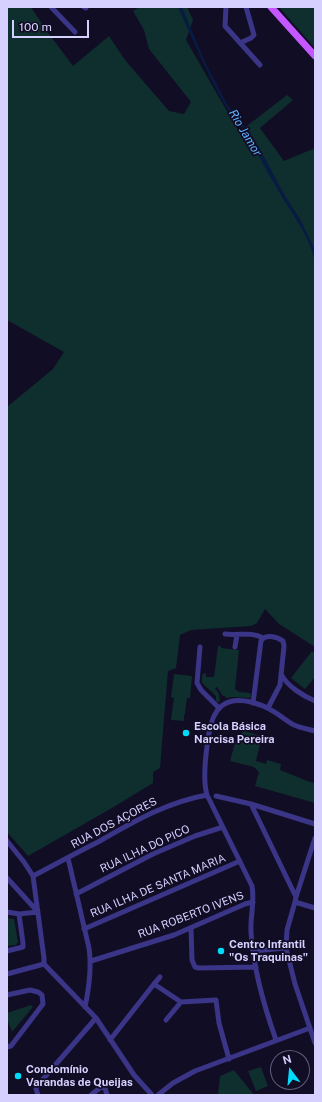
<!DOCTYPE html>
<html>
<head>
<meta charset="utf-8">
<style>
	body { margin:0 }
	#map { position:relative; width:322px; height:1102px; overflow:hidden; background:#110d24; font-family:"Public Sans",sans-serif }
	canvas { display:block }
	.frame { position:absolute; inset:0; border:8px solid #d6d0ff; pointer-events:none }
	.north { position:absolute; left:270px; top:1050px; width:40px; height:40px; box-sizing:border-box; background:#110d24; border:1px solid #605b7c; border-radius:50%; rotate:344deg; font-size:11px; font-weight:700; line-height:16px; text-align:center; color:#d6d0ff }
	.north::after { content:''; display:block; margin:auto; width:14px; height:18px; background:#00dcfb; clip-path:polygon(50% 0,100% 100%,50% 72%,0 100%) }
	.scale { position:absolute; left:12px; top:20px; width:77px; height:18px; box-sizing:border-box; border:2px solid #d6d0ff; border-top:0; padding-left:5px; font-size:12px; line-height:14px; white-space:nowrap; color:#d6d0ff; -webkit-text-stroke:3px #110d24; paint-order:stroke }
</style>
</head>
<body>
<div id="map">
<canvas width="322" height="1102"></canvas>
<div class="frame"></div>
<div class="north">N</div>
<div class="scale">100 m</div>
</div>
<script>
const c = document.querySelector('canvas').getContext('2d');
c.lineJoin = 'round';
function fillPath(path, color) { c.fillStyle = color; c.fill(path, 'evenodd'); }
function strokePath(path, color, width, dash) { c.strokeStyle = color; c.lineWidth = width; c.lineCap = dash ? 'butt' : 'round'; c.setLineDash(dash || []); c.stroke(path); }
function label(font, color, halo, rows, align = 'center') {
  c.font = font + ' "Public Sans",sans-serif'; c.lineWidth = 3.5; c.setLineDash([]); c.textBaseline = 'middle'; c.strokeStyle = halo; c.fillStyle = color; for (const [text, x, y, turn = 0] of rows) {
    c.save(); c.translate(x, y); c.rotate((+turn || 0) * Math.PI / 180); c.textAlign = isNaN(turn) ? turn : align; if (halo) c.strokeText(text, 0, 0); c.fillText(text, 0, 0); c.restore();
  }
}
const green = new Path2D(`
	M 7,7 L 31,7 L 46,30 L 73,66 L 109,36 L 125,60 L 169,111 L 184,114 L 191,102 L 149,49 L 144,30 L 133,11 L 140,7 L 187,7 L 193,20 L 186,40 L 239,132 L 287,95 L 293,100 L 260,128 L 284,161 L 315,148 L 315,647 L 279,624 L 265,609 L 257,623 L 251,626 L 191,630 L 180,635 L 176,668 L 168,671 L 160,768 L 153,772 L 153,783 L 112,808 L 28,856 L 7,832 L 7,407 L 53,369 L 64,352 L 7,320 Z
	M 279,7 L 315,7 L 315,48 Z
	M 218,646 L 221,646 L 221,648 L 239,650 L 235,689 L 239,692 L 250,693 L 251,696 L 250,698 L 234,697 L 226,698 L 225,696 L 223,696 L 217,687 L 215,688 L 219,694 L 220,702 L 218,702 L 216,701 L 216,696 L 202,683 L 202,675 L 205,673 L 206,674 L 206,677 L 214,677 Z
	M 312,651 L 315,653 L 315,677 L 305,689 L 291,678 Z
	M 174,674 L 192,676 L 190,698 L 187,698 L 185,713 L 184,716 L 184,721 L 171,720 L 174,698 L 171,697 Z
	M 243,727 L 248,729 L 247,732 L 262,736 L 256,761 L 266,764 L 267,760 L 281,764 L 280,770 L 310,782 L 315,783 L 315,803 L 255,786 L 259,772 L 254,767 L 230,761 L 237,736 L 241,737 Z
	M 7,918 L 14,919 L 18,942 L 16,945 L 7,946 Z
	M 31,1005 L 33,1007 L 12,1032 L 7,1019 L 7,1013 Z
	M 261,1067 L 268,1086 L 256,1091 L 248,1071 Z
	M 234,1070 L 254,1095 L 218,1095 L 220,1076 Z`);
const water = new Path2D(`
	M 178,7 L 182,7 L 205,62 L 227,104 L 255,140 L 285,196 L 300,219 L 315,250 L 315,262 C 310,236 291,213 278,190 C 266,171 257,151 245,132 C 239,123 231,115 225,105 C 207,74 193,40 178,7 Z`);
const minor = new Path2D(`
	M 51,7 L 75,32
	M 84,7 L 86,8
	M 226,7 L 225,26 L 260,65
	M 240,43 L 251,38 L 254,35 L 246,7
	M 225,634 C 238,636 251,631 263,638
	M 200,647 L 197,683 L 201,690 L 219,708
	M 235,647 L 237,635
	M 281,674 C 287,686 303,696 315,701
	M 253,703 L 261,641 C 265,634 276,636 283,641 L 284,646 L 280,685 L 268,708
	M 216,796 L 251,804
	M 315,824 L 251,804 L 296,897 L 295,902 L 315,908
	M 7,841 L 24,862 L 33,876 L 44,958 L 44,964 L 96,1018 L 134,1075 L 152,1095
	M 68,858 L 89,948 C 92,968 89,988 85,1007
	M 33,876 C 54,865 76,853 98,842 C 133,822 167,802 207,795
	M 7,878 L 38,912
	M 76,894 L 153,854 L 195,836 L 223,827
	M 296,897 L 315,838
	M 295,902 L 287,930 L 286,948 L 295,984 L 315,1043
	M 7,912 L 19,914 L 38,912
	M 191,928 L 192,960 L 195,967 L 199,968 L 256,967
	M 84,929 L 240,861
	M 7,951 L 23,947 L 23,943 L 19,914
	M 253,951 L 286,948
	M 91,961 L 174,935 L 245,904 L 253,902
	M 7,974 L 44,964
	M 154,984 L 160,977
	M 7,995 L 30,990 L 38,992 L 42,995 L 43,1004 L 14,1042 L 11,1046 L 7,1047
	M 166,1020 L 181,1002
	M 110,1040 L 154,984 L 181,1002 L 216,1000 L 219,1023 L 229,1059
	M 276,1040 C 264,1006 253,968 251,932 C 250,917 255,902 252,886 L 207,795 C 202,778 206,751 209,733 C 213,708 225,696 251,702 C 258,704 265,706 271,710 C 279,714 286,721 294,725 C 301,728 308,729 315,731
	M 38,1095 L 36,1089 L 37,1086 L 96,1018
	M 91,1095 L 101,1087 L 105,1088 L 107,1095
	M 158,1095 L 173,1083 L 195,1071 L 310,1028`);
const major = new Path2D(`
	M 271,7 L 315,56`);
const markers = [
	[186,733,4,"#00dcfb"],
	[221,951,4,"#00dcfb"],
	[18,1076,4,"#00dcfb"]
];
const poiNames = [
	["Escola Básica",194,727],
	["Narcisa Pereira",194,740],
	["Centro Infantil",229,945],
	["\"Os Traquinas\"",229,958],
	["Condomínio",26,1070],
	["Varandas de Queijas",26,1083]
];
const streetNames = [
	["RUA DOS AÇORES",114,823,-28],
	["RUA ILHA DO PICO",145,849,-25],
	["RUA ILHA DE SANTA MARIA",158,886,-23],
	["RUA ROBERTO IVENS",191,915,-21]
];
const waterNames = [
	["Rio Jamor",245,133,59]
];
fillPath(green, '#0f2e2e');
fillPath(water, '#071b43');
strokePath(minor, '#3a3586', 5);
strokePath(major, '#c457ff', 7);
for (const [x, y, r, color] of markers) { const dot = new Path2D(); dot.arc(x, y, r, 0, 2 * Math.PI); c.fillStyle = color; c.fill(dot); strokePath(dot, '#110d24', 1.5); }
label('bold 11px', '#d6d0ff', '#110d24', poiNames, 'left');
label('11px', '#d6d0ff', '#110d24', streetNames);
label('italic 12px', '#5eb1ff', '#110d24', waterNames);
</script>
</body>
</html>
